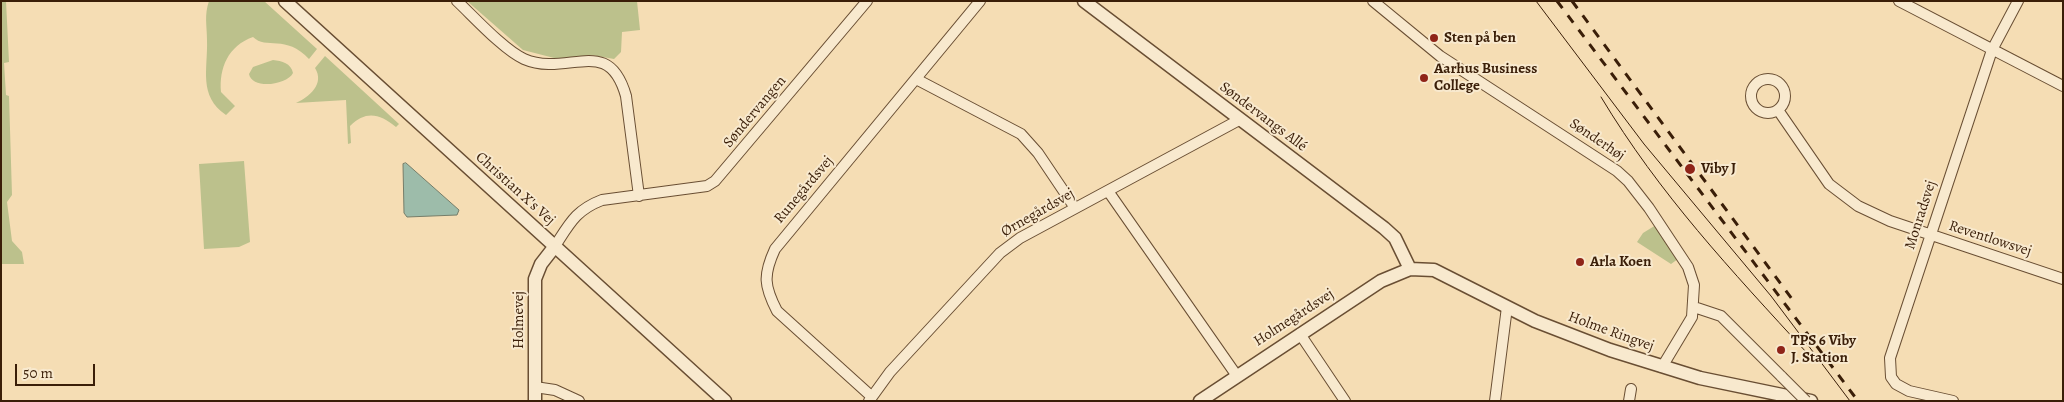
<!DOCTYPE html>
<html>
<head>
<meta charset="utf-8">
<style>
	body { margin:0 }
	#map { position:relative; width:2064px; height:402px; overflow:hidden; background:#f5ddb4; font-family:Alegreya,serif }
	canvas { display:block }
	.frame { position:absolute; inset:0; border:2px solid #3a1e08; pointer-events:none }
	.scale { position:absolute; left:15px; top:364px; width:80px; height:22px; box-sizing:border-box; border:2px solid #3a1e08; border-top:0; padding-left:6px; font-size:15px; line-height:18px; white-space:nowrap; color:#3a1e08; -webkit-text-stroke:4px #f8e9ce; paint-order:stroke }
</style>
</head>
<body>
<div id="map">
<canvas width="2064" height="402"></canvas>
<div class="frame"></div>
<div class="scale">50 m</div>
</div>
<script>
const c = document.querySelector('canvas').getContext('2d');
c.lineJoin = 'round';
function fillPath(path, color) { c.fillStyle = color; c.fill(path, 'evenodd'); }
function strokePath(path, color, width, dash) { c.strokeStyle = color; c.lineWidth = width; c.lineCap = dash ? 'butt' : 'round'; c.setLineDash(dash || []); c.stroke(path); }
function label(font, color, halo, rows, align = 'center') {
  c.font = font + ' Alegreya,serif'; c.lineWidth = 4; c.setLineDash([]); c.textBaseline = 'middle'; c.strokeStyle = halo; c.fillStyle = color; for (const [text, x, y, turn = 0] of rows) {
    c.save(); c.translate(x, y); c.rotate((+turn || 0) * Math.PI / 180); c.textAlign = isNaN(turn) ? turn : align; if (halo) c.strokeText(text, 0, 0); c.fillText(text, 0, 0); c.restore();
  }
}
const green = new Path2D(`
	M 1,1 L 6,1 L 9,62 L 4,63 L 6,95 L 9,96 L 12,195 L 7,202 L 12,241 L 22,252 L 24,264 L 1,264 Z
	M 209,1 L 264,1 L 317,49 L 309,59 C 286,34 266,50 253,37 C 228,46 219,68 221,92 L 235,106 L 226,115 C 198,96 208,69 207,40 C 207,25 204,16 209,1 Z
	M 467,1 L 637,1 L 640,30 L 622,32 L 621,52 L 614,59 L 592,55 L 558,59 L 523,50 Z
	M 325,56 L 399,124 L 396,127 C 380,114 366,110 350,126 L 351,143 L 348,144 L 346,100 L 296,103 C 309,97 325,84 315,68 Z
	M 273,60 C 282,61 291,63 293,73 C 287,85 252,90 249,74 L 253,67 Z
	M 244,161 L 250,242 L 239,247 L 204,249 L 199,164 Z
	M 1656,225 L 1678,259 L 1671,264 L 1637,242 L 1643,233 Z`);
const water = new Path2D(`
	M 406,163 L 459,210 L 457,215 L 407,217 L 404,213 L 403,164 Z`);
const minor = new Path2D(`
	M 457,1 C 474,17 504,50 524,59 C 568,78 608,33 626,96 L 639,196
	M 1373,1 L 1440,56 L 1617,171 L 1628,181 L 1649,208 L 1688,267 L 1694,285 L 1692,317 L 1662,367
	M 1899,1 L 2063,86
	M1751 96a17 17 0 1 1 34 0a17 17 0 1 1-34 0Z
	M 916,79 L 1021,134 L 1038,153 L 1075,208
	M 1778,110 L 1829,184 L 1858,206 L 1890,221 L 2063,279
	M 1108,191 L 1237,376
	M 555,246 C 570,223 576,210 602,200 L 707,186 L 715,181 L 867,1
	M 1694,307 L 1721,316 L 1782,377
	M 1300,334 L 1345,401
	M 535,387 L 555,390 L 579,401
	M 871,396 L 777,311 C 764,286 763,275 775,249 L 980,1
	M 869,401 L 890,372 L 1000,253 L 1020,238 L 1239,120
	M 1495,401 L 1507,307
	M 1629,401 L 1631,389
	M 1953,401 L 1909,391 L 1896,384 L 1891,377 L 1890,358 L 1992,50 L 2018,1`);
const tertiary = new Path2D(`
	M 285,1 C 432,135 578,269 725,401
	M 1084,1 L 1384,228 L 1395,238 L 1410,269
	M 535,401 L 535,279 L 541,264 L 555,246
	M 1200,401 L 1381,281 L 1410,269 L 1434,270 L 1535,321 L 1610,350 L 1700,378 L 1811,401`);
const tram = new Path2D(`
	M 1536,1 L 1644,144 L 1771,296 L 1850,401
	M 1601,97 C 1660,195 1731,270 1807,353`);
const rail = new Path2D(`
	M 1557,1 L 1858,401
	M 1572,1 L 1792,299`);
const minorBridge = new Path2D(`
	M 1782,377 L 1806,401`);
const markers = [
	[1434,38,5,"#8f2418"],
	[1424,78,5,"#8f2418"],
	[1690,169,6,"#8f2418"],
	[1580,262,5,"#8f2418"],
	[1781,350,5,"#8f2418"]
];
const poiNames = [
	["Sten på ben",1444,38],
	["Aarhus Business",1434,69],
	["College",1434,86],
	["Viby J",1701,169],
	["Arla Koen",1590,262],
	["TPS 6 Viby",1791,341],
	["J. Station",1791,358]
];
const streetNames = [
	["Søndervangen",755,112,-50],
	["Søndervangs Allé",1263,117,37],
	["Sønderhøj",1597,140,34],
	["Christian X's Vej",515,189,42],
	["Runegårdsvej",804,190,-50],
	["Ørnegårdsvej",1038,213,-30],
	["Monradsvej",1921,215,-72],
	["Reventlowsvej",1990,239,18],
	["Holmegårdsvej",1294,318,-33],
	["Holmevej",519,320,-90],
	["Holme Ringvej",1611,332,20]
];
fillPath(green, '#bcc18c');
fillPath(water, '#9dbcaa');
strokePath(water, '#757d69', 1);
strokePath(minor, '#694e33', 12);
strokePath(tertiary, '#694e33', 15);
strokePath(minor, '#f8e9ce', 10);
strokePath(tertiary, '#f8e9ce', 12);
strokePath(tram, '#3a1e08', 1);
strokePath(rail, '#3a1e08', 3, [9, 9]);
strokePath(minorBridge, '#694e33', 12, []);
strokePath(minorBridge, '#f8e9ce', 10);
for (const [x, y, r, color] of markers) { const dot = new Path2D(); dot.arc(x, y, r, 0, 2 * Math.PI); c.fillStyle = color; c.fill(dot); strokePath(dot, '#f8e9ce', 2); }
label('bold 15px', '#3a1e08', '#f8e9ce', poiNames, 'left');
label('15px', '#3a1e08', '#f8e9ce', streetNames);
</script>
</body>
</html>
